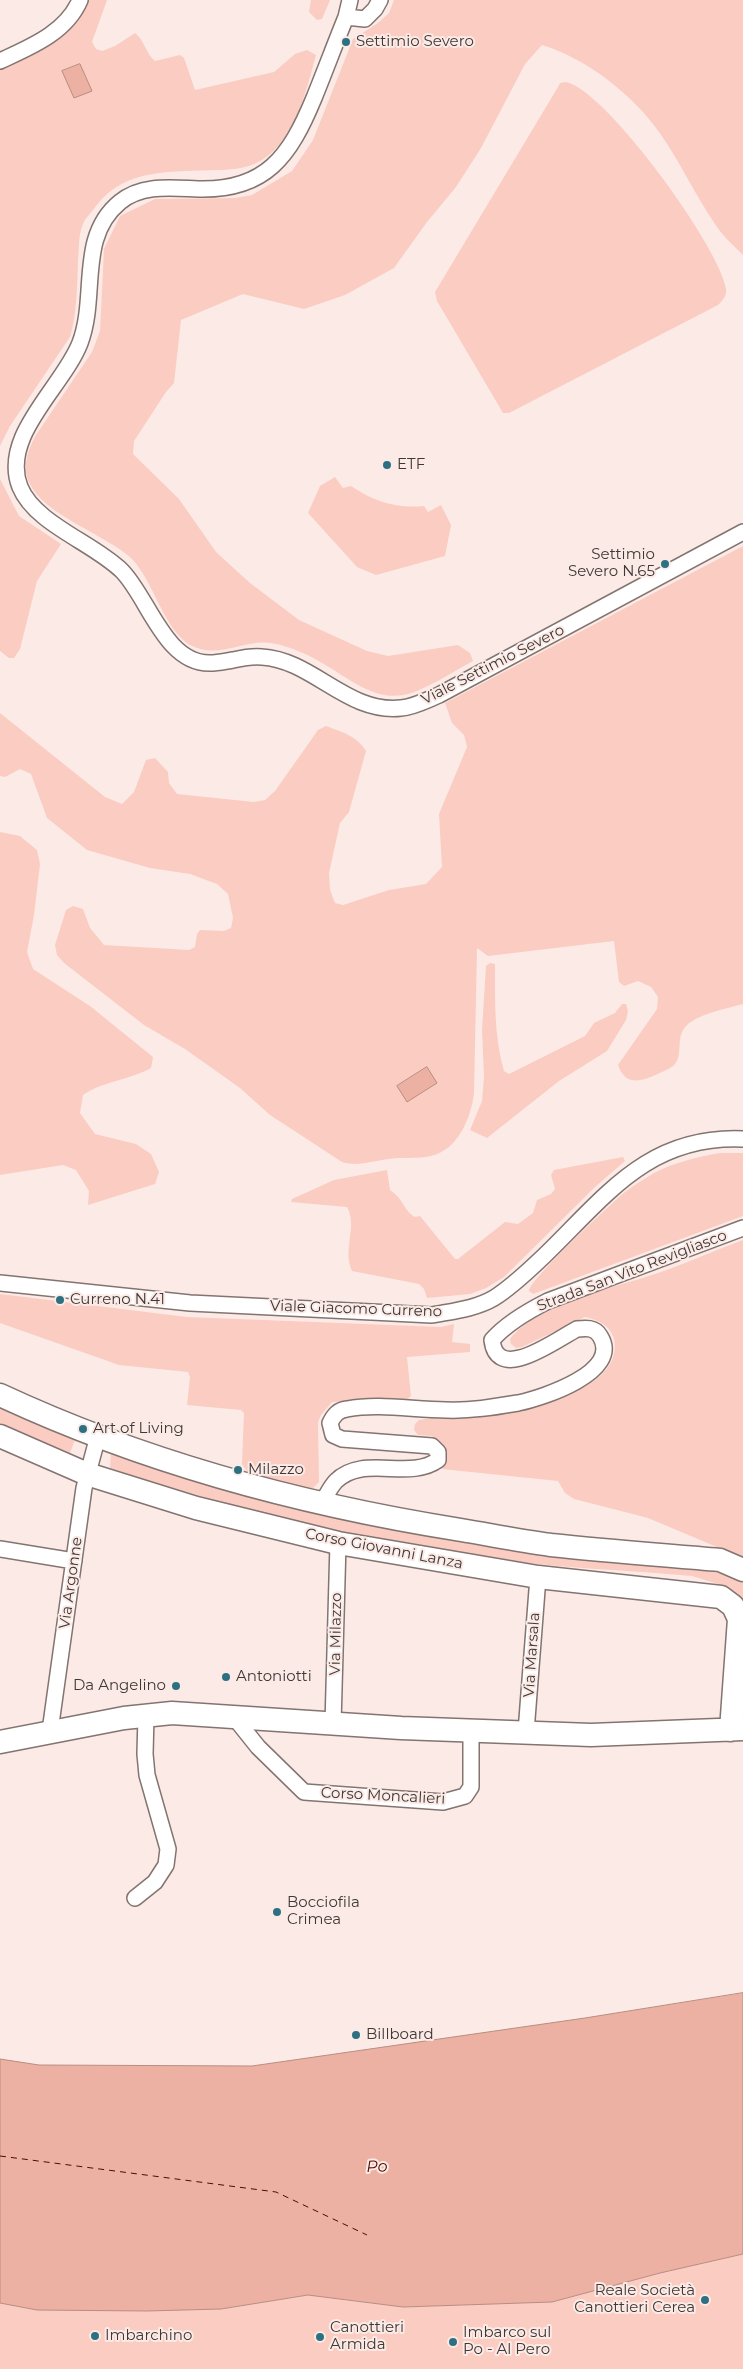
<!DOCTYPE html>
<html>
<head>
<meta charset="utf-8">
<style>
	body { margin:0 }
	canvas { display:block; background:#fbeae5 }
</style>
</head>
<body>
<canvas width="743" height="2369"></canvas>
<script>
const c = document.querySelector('canvas').getContext('2d');
c.lineJoin = 'round';
function fillPath(path, color) { c.fillStyle = color; c.fill(path, 'evenodd'); }
function strokePath(path, color, width, dash) { c.strokeStyle = color; c.lineWidth = width; c.lineCap = dash ? 'butt' : 'round'; c.setLineDash(dash || []); c.stroke(path); }
function label(font, color, halo, rows, align = 'center') {
  c.font = font + ' Montserrat,sans-serif'; c.lineWidth = 4; c.setLineDash([]); c.textBaseline = 'middle'; c.strokeStyle = halo; c.fillStyle = color; for (const [text, x, y, turn = 0] of rows) {
    c.save(); c.translate(x, y); c.rotate((+turn || 0) * Math.PI / 180); c.textAlign = isNaN(turn) ? turn : align; if (halo) c.strokeText(text, 0, 0); c.fillText(text, 0, 0); c.restore();
  }
}
const green = new Path2D(`
	M 88,0 L 107,0 L 92,42 L 96,49 L 102,51 L 115,46 L 135,33 C 144,39 146,54 155,61 L 180,55 L 184,58 L 195,90 L 274,72 L 295,54 L 307,50 L 316,55 C 306,91 296,139 262,160 C 249,168 232,170 218,170 C 173,172 126,167 96,206 C 92,212 85,218 83,224 C 78,236 79,250 78,262 C 77,287 77,313 70,337 L 10,426 L 0,446 L 0,69 C 20,59 65,38 78,21 C 82,15 85,7 88,0 Z
	M 311,0 L 330,0 L 322,19 L 317,20 L 309,12 Z
	M 394,0 L 743,0 L 743,255 C 734,246 724,237 717,227 C 696,197 681,163 659,132 C 633,95 586,58 542,45 L 525,64 L 481,148 L 456,187 L 427,222 L 394,268 L 345,295 L 304,309 L 243,294 L 181,320 L 174,383 L 166,392 L 134,441 L 133,454 L 179,499 L 216,552 L 250,583 L 299,620 L 367,651 L 388,656 L 458,645 L 470,653 L 473,661 C 455,671 436,683 417,691 C 381,706 356,683 327,666 C 311,656 291,646 271,643 C 244,639 218,660 190,645 C 163,629 154,581 131,558 C 105,534 43,515 29,482 C 22,467 28,449 36,435 L 92,352 L 100,331 L 104,249 L 120,216 L 155,199 L 235,198 L 252,195 L 292,171 L 313,140 L 353,39 L 378,23 L 389,13 Z
	M 566,82 C 606,90 721,249 726,289 C 727,296 723,300 718,305 L 509,413 L 503,413 L 437,301 L 435,292 L 558,87 L 560,83 Z
	M 335,477 L 343,488 L 351,486 C 373,501 397,509 424,506 L 428,512 L 441,505 L 451,525 L 445,556 L 376,575 L 357,567 L 308,513 L 320,486 Z
	M 0,479 L 19,516 L 61,544 L 37,581 L 20,649 L 14,658 L 9,658 L 0,651 Z
	M 743,546 L 743,1004 C 728,1008 700,1014 688,1024 C 674,1037 684,1052 675,1064 C 673,1067 666,1070 662,1072 C 645,1080 626,1089 618,1065 L 657,1009 L 658,997 L 651,987 L 638,981 L 624,986 L 619,982 L 614,941 L 488,956 L 477,948 L 474,1093 C 471,1118 458,1150 431,1156 C 417,1159 401,1157 388,1159 C 371,1161 358,1167 342,1162 L 270,1115 L 240,1088 L 185,1049 L 144,1025 L 64,963 L 57,955 L 55,945 L 66,910 L 73,906 L 83,909 L 90,928 L 104,945 L 189,950 L 195,947 L 197,934 L 200,930 L 224,931 L 231,928 L 233,918 L 228,894 L 217,884 L 190,874 L 150,868 L 87,850 L 47,818 L 31,774 L 20,769 L 5,777 L 0,776 L 0,713 L 105,797 L 122,804 L 134,792 L 146,760 L 155,758 L 168,772 L 169,783 L 177,794 L 254,802 L 265,800 L 275,791 L 318,730 L 326,726 C 342,732 357,736 366,751 L 349,812 L 340,823 L 329,873 L 330,890 L 335,903 L 343,905 L 389,890 L 426,884 L 442,867 L 439,814 L 467,747 L 464,735 L 452,723 L 445,703 Z
	M 0,832 L 20,836 L 37,850 L 40,864 L 34,915 L 27,952 L 33,969 L 90,1006 L 153,1057 L 151,1068 C 129,1080 104,1081 83,1095 L 80,1113 L 95,1134 L 136,1144 L 151,1154 L 159,1172 L 155,1184 L 88,1205 L 89,1191 L 76,1170 L 63,1165 L 0,1175 Z
	M 490,963 L 495,964 C 495,999 494,1037 504,1071 L 509,1074 L 585,1036 L 594,1023 L 615,1013 L 622,1004 L 626,1004 L 628,1011 L 626,1020 L 607,1051 L 559,1081 L 487,1138 L 470,1130 L 482,1101 L 484,1077 L 482,1030 L 486,966 Z
	M 720,1153 L 743,1153 L 743,1216 L 533,1294 L 529,1291 C 530,1279 606,1209 619,1197 C 629,1188 643,1180 654,1173 C 675,1162 697,1157 720,1153 Z
	M 623,1157 L 625,1161 L 595,1187 L 504,1277 L 486,1288 L 470,1294 L 427,1298 L 424,1289 L 419,1284 L 352,1271 C 342,1250 358,1227 347,1207 L 291,1202 L 292,1199 L 334,1180 L 387,1170 L 390,1190 C 404,1199 403,1210 415,1217 L 420,1216 L 455,1259 L 458,1259 L 505,1222 L 518,1224 L 533,1213 L 537,1200 L 551,1194 L 555,1189 L 551,1175 L 554,1170 Z
	M 743,1240 L 743,1558 L 648,1518 L 574,1499 L 565,1493 L 558,1481 L 442,1469 L 445,1464 L 444,1448 L 432,1436 L 418,1435 L 414,1430 L 415,1424 L 419,1420 C 440,1416 463,1417 484,1415 C 520,1411 625,1392 614,1339 C 610,1325 598,1320 585,1317 L 522,1347 L 516,1348 L 511,1344 L 510,1339 C 537,1304 620,1286 661,1272 C 689,1262 716,1250 743,1240 Z
	M 0,1294 L 187,1317 L 441,1327 L 454,1324 L 452,1342 L 470,1344 L 470,1352 L 407,1357 L 411,1396 L 408,1399 L 332,1402 L 321,1415 L 318,1422 L 319,1482 L 313,1488 L 306,1488 L 248,1473 L 242,1464 L 244,1413 L 241,1410 L 187,1405 L 190,1377 L 188,1372 L 119,1365 L 0,1323 Z
	M 0,1408 L 75,1440 L 70,1453 L 0,1423 Z
	M 111,1453 L 198,1483 L 289,1508 L 388,1528 L 722,1571 L 743,1583 L 743,1600 L 718,1584 L 692,1576 C 626,1570 558,1568 492,1559 C 361,1541 235,1509 110,1468 Z
	M 743,2254 L 743,2369 L 0,2369 L 0,2303 L 37,2310 L 221,2309 L 309,2295 L 403,2307 L 552,2302 L 660,2273 Z`);
const water = new Path2D(`
	M 80,64 L 92,91 L 74,98 L 62,71 Z
	M 427,1067 L 437,1083 L 407,1102 L 397,1086 Z
	M 743,1993 L 743,2254 L 660,2273 L 552,2302 L 403,2307 L 308,2295 L 221,2309 L 147,2311 L 37,2310 L 0,2303 L 0,2059 L 39,2065 L 252,2066 L 585,2018 Z`);
const ferry = new Path2D(`
	M 0,2156 L 276,2192 L 367,2235`);
const street = new Path2D(`
	M 350,0 L 346,17 C 335,44 325,71 314,98 C 290,156 266,191 198,189 C 171,188 142,184 120,202 C 77,237 98,296 80,343 C 63,387 0,436 20,487 C 35,524 94,543 122,571 C 148,597 165,664 210,663 C 218,663 226,661 233,660 C 242,658 253,656 262,657 C 313,660 347,714 401,708 C 414,707 427,700 439,695 L 743,532
	M 346,17 L 365,19 L 375,9 L 380,0
	M 0,61 C 30,47 66,33 80,0
	M 0,1283 L 190,1303 L 432,1315 C 453,1311 475,1309 494,1298 C 513,1286 528,1271 544,1256 C 606,1196 648,1135 743,1139
	M 321,1504 C 326,1497 330,1487 336,1481 C 363,1454 409,1481 438,1460 L 438,1452 L 432,1446 L 342,1439 L 333,1435 L 330,1423 C 334,1415 338,1410 347,1409 C 379,1403 414,1410 446,1410 C 470,1411 494,1407 518,1403 C 542,1398 623,1372 600,1336 C 595,1327 585,1328 577,1329 C 557,1339 497,1385 492,1340 C 507,1323 528,1311 548,1301 L 743,1228
	M 0,1549 L 74,1561
	M 234,1717 L 258,1747 L 304,1792 L 443,1802 L 465,1796 L 471,1787 L 471,1729
	M 333,1724 L 338,1543
	M 50,1731 L 84,1488 L 98,1436
	M 526,1732 L 538,1577
	M 135,1898 L 155,1882 L 166,1865 L 168,1849 L 147,1775 L 145,1754 L 146,1715`);
const secondary = new Path2D(`
	M 0,1395 C 146,1463 303,1505 461,1530 C 491,1535 521,1541 551,1545 C 607,1551 663,1555 720,1560 L 743,1570
	M 0,1436 L 87,1474 L 196,1508 L 338,1543 L 538,1577 L 721,1597 L 733,1606 L 739,1619 L 731,1730
	M 0,1742 L 124,1718 L 172,1713 L 401,1728 L 591,1735 L 743,1729`);
const markers = [
	[346,42,5,"#2d7081"],
	[387,465,5,"#2d7081"],
	[665,564,5,"#2d7081"],
	[60,1300,5,"#2d7081"],
	[83,1429,5,"#2d7081"],
	[238,1470,5,"#2d7081"],
	[226,1677,5,"#2d7081"],
	[176,1686,5,"#2d7081"],
	[277,1912,5,"#2d7081"],
	[356,2035,5,"#2d7081"],
	[705,2300,5,"#2d7081"],
	[95,2336,5,"#2d7081"],
	[320,2337,5,"#2d7081"],
	[453,2342,5,"#2d7081"]
];
const poiNames = [
	["Settimio Severo",356,42],
	["ETF",397,465],
	["Settimio",655,555,"right"],
	["Severo N.65",655,572,"right"],
	["Curreno N.41",70,1300],
	["Art of Living",93,1429],
	["Milazzo",248,1470],
	["Antoniotti",236,1677],
	["Da Angelino",166,1686,"right"],
	["Bocciofila",287,1903],
	["Crimea",287,1920],
	["Billboard",366,2035],
	["Reale Società",695,2291,"right"],
	["Canottieri Cerea",695,2308,"right"],
	["Canottieri",330,2328],
	["Armida",330,2345],
	["Imbarco sul",463,2333],
	["Po - Al Pero",463,2350],
	["Imbarchino",105,2336]
];
const streetNames = [
	["Viale Settimio Severo",493,665,-27],
	["Strada San Vito Revigliasco",632,1271,-21],
	["Viale Giacomo Curreno",356,1309,2],
	["Corso Giovanni Lanza",384,1549,11],
	["Via Argonne",71,1583,-82],
	["Via Milazzo",336,1634,-89],
	["Via Marsala",532,1655,-86],
	["Corso Moncalieri",383,1796,3]
];
const waterNames = [
	["Po",377,2167,-2]
];
fillPath(green, '#fbcdc2');
fillPath(water, '#edb1a3');
strokePath(water, '#b88d82', 1);
strokePath(ferry, '#510b00', 1, [6, 5]);
strokePath(street, '#837470', 18);
strokePath(secondary, '#837470', 25);
strokePath(street, '#fff', 15);
strokePath(secondary, '#fff', 22);
for (const [x, y, r, color] of markers) { const dot = new Path2D(); dot.arc(x, y, r, 0, 2 * Math.PI); c.fillStyle = color; c.fill(dot); strokePath(dot, '#fbeae5', 2); }
label('15px', '#3e3836', '#fbeae5', poiNames, 'left');
label('15px', '#3e3836', '#fbeae5', streetNames);
label('italic 16px', '#510b00', '#fbeae5', waterNames);
</script>
</body>
</html>
